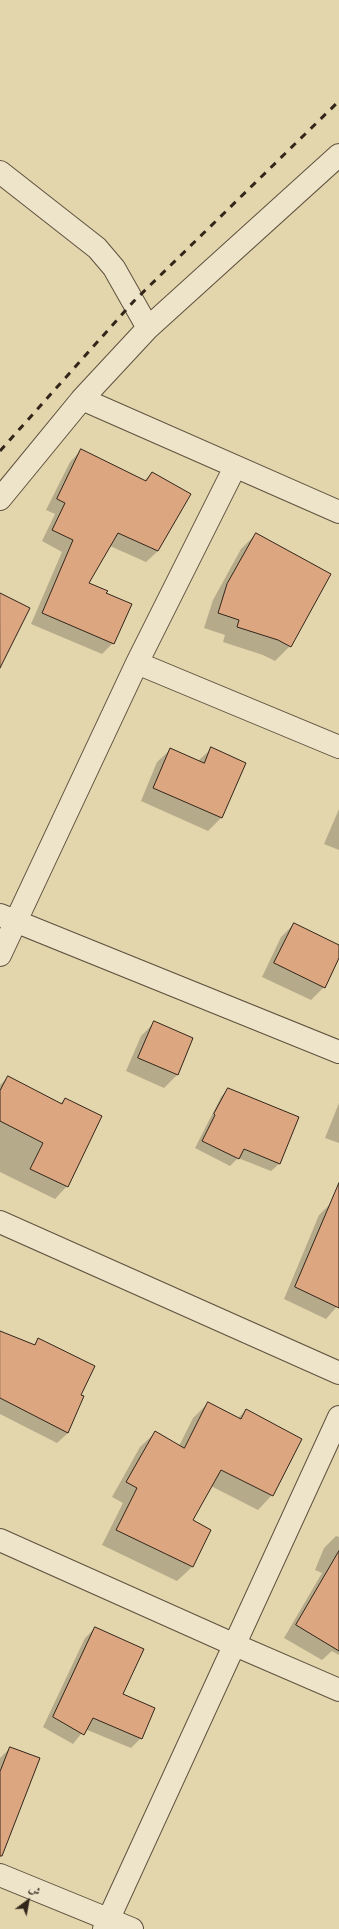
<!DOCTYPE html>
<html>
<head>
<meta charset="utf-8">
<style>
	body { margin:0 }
	#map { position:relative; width:339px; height:1929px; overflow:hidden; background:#e3d5ac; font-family:"IM FELL Great Primer",Amiri,serif }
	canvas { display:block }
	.north { position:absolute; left:8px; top:1881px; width:40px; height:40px; -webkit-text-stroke:3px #ede4c9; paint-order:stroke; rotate:32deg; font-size:11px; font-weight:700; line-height:16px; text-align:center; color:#32261b }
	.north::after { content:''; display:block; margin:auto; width:14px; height:18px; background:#32261b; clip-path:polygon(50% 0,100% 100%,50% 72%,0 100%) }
</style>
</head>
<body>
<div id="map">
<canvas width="339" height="1929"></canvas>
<div class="north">ش</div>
</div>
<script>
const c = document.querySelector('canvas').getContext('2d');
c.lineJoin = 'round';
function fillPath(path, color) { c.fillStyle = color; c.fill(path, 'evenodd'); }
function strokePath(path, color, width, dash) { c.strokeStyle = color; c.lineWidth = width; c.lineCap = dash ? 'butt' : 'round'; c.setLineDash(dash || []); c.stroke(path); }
const shadow = new Path2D(`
	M 81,450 L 144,481 L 152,473 L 158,551 L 146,562 L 110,546 L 87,583 L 105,594 L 113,643 L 102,654 L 31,624 L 62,552 L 42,541 L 55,514 L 46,510 L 70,462 Z
	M 256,534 L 329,575 L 290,646 L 275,661 L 263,655 L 223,642 L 225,635 L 204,628 L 213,600 L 241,549 Z
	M 171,749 L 198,761 L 211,749 L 244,763 L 221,818 L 208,831 L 141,801 L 157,762 Z
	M 339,809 L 339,850 L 324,844 Z
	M 294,924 L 339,946 L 339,956 L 324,987 L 311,1000 L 262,977 L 281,937 Z
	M 154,1023 L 192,1039 L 177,1075 L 164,1088 L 126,1071 L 141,1036 Z
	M 8,1077 L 60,1104 L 65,1099 L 67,1186 L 55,1199 L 0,1172 L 0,1085 Z
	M 228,1089 L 298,1118 L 279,1164 L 271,1171 L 238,1158 L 230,1166 L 195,1148 L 221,1097 Z
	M 339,1103 L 339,1143 L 325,1138 Z
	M 331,1203 L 339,1206 L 339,1304 L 326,1319 L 284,1299 L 319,1215 Z
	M 0,1332 L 33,1345 L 39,1340 L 79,1395 L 82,1397 L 68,1433 L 57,1443 L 0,1414 Z
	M 208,1403 L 237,1419 L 246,1410 L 272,1495 L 258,1510 L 211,1486 L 191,1521 L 210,1530 L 192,1567 L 177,1581 L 102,1545 L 123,1503 L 112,1497 L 140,1447 L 155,1433 L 179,1446 L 193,1418 Z
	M 336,1536 L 339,1537 L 339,1655 L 332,1651 L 322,1660 L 284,1638 L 322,1573 L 315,1570 L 324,1548 Z
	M 95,1628 L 121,1695 L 141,1738 L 131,1748 L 85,1729 L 73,1744 L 43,1727 L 85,1638 Z
	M 10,1748 L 0,1835 L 0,1758 Z`);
const building = new Path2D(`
	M 81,449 L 146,481 L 152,472 L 191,494 L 158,551 L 118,533 L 89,583 L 108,591 L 106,593 L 132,604 L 114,644 L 42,613 L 73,540 L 52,530 L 65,503 L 57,499 Z
	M 256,533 L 331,574 L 291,647 L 278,640 L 237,627 L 239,620 L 218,613 L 227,584 Z
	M 0,593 L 30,608 L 0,668 Z
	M 211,747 L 246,763 L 222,818 L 153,788 L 170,748 L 204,763 Z
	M 294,923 L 339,945 L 339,958 L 325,988 L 274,963 Z
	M 154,1021 L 193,1038 L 178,1075 L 138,1058 Z
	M 8,1076 L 62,1104 L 65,1098 L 102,1116 L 68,1187 L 30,1169 L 43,1143 L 0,1121 L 0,1091 Z
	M 228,1088 L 299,1117 L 280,1164 L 244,1149 L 239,1159 L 202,1141 L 215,1115 L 214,1114 Z
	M 339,1183 L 339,1308 L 295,1287 Z
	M 0,1331 L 35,1345 L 38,1338 L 95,1366 L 81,1395 L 84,1396 L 68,1433 L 0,1398 Z
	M 208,1402 L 241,1419 L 246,1409 L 302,1439 L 273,1496 L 221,1470 L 193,1520 L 211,1530 L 193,1567 L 116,1530 L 137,1488 L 126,1482 L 155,1431 L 184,1448 Z
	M 339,1551 L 339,1651 L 296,1625 Z
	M 95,1627 L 144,1649 L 123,1694 L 155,1708 L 142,1739 L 93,1718 L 84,1735 L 53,1717 Z
	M 10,1747 L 40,1758 L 2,1856 L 0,1856 L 0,1772 Z`);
const minor = new Path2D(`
	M 0,172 L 97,248 L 114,268 L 148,328
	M 82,399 L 339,512
	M 0,499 L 82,399 L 148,328 L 339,155
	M 137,663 L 339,747
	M 0,915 L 339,1052
	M 0,955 L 137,663 L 235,467
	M 0,1222 L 339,1373
	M 0,1540 L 235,1645 L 339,1690
	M 0,1875 L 132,1929
	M 104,1929 L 339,1417`);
const rail = new Path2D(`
	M 0,451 L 134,301 L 339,101`);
fillPath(shadow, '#0003');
fillPath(building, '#dca680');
strokePath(building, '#32261b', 1);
strokePath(minor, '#5e523f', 24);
strokePath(minor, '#ede4c9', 22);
strokePath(rail, '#32261b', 3, [7, 7]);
</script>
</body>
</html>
